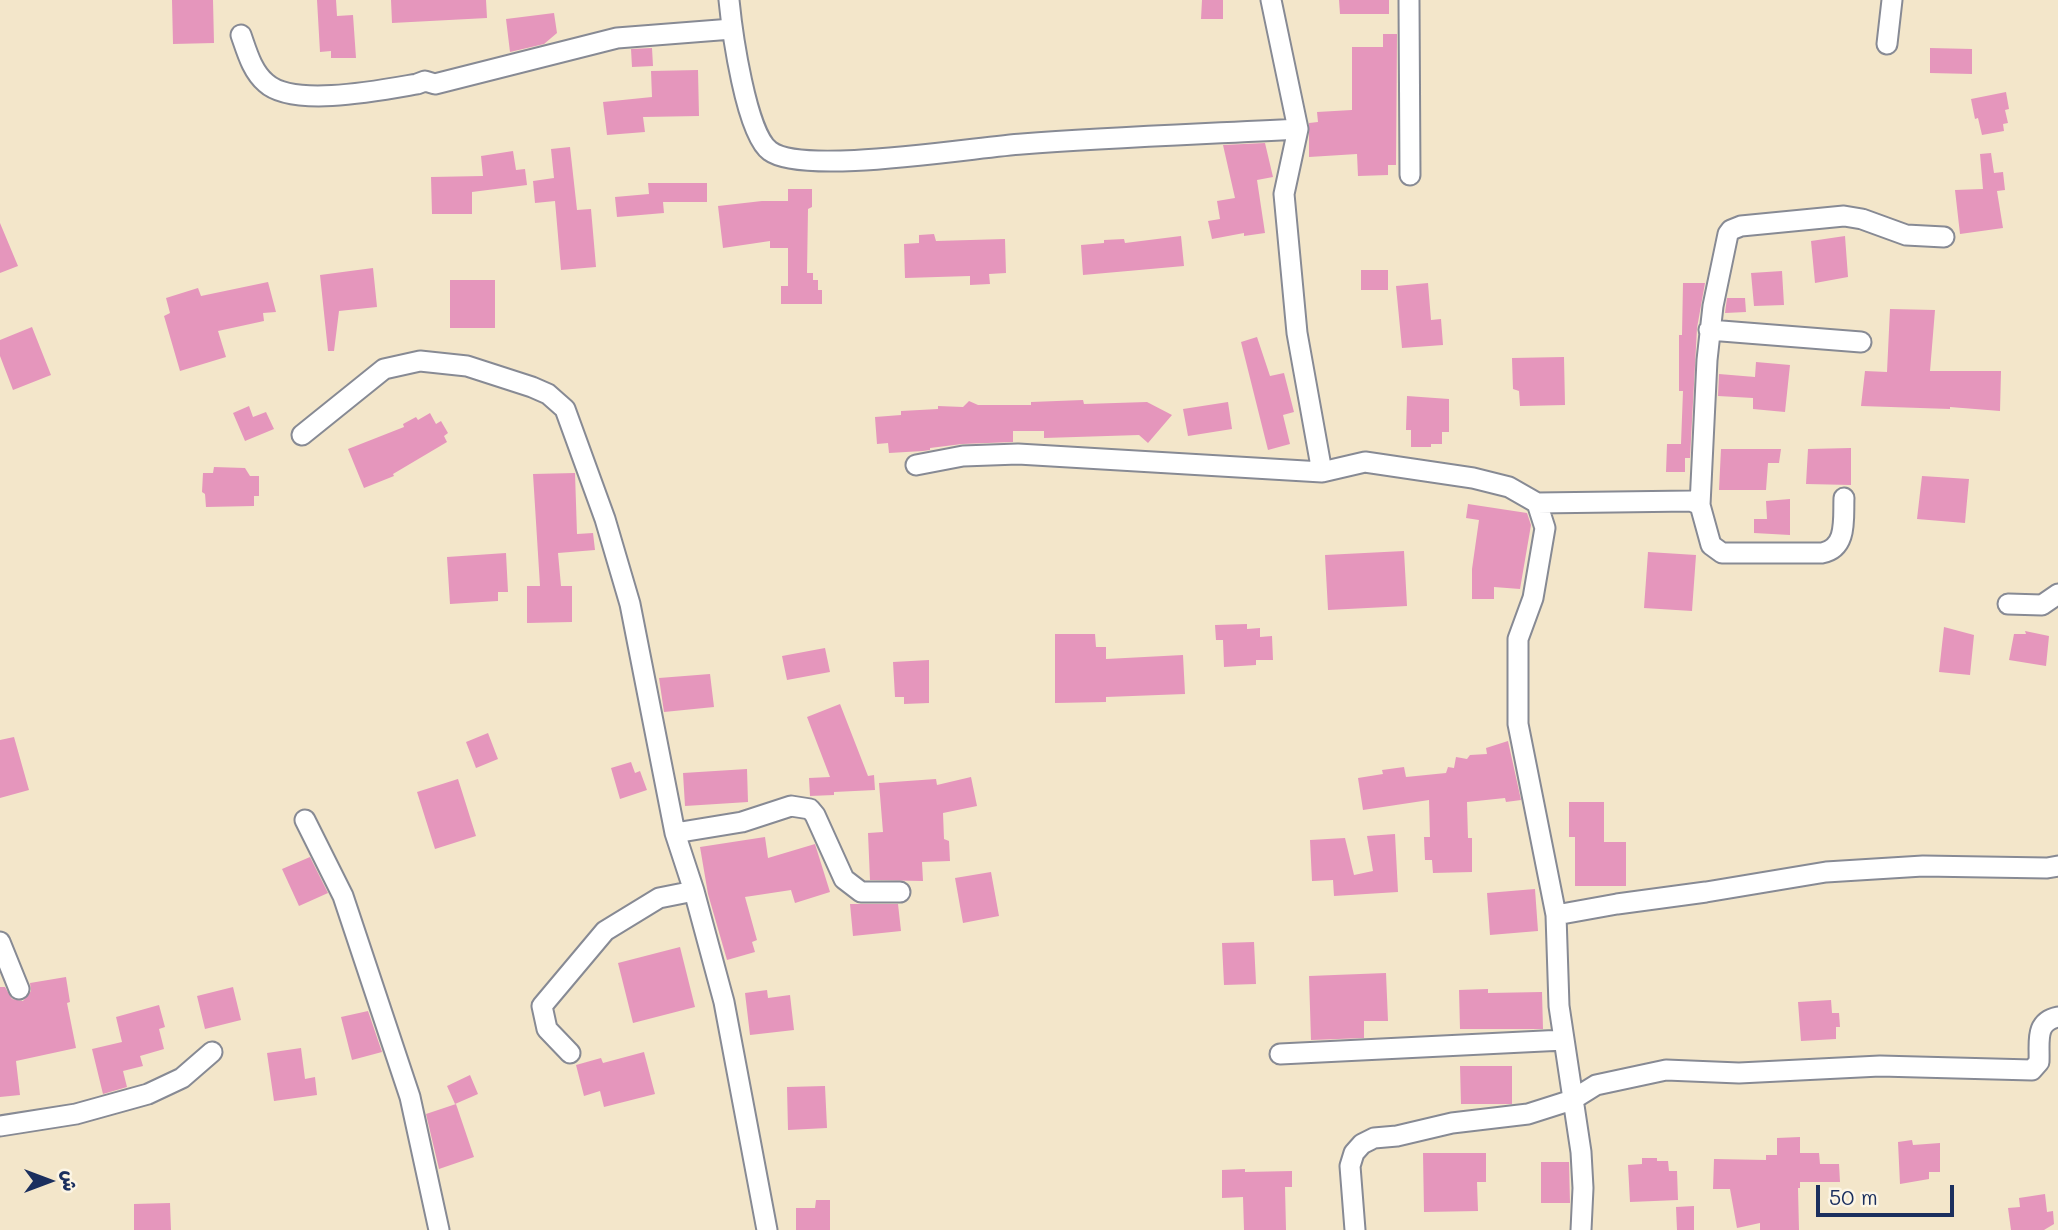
<!DOCTYPE html>
<html>
<head>
<meta charset="utf-8">
<style>
	body { margin:0 }
	#map { position:relative; width:2058px; height:1230px; overflow:hidden; background:#f3e6ca; font-family:Mali,"Playpen Sans Arabic",sans-serif }
	canvas { display:block }
	.north { position:absolute; left:14px; top:1146px; width:70px; height:70px; -webkit-text-stroke:5px #fcf5e5; paint-order:stroke; rotate:90deg; font-size:19px; font-weight:700; line-height:28px; text-align:center; color:#1b2f5e }
	.north::after { content:''; display:block; margin:auto; width:24px; height:32px; background:#1b2f5e; clip-path:polygon(50% 0,100% 100%,50% 72%,0 100%) }
	.scale { position:absolute; left:1816px; top:1185px; width:138px; height:32px; box-sizing:border-box; border:4px solid #1b2f5e; border-top:0; padding-left:9px; font-size:21px; line-height:24px; white-space:nowrap; color:#1b2f5e; -webkit-text-stroke:5px #fcf5e5; paint-order:stroke }
</style>
</head>
<body>
<div id="map">
<canvas width="2058" height="1230"></canvas>
<div class="north">ش</div>
<div class="scale">50 m</div>
</div>
<script>
const c = document.querySelector('canvas').getContext('2d');
c.lineJoin = 'round';
function fillPath(path, color) { c.fillStyle = color; c.fill(path, 'evenodd'); }
function strokePath(path, color, width, dash) { c.strokeStyle = color; c.lineWidth = width; c.lineCap = dash ? 'butt' : 'round'; c.setLineDash(dash || []); c.stroke(path); }
const building = new Path2D(`
	M 172,0 L 213,0 L 214,43 L 173,44 Z
	M 317,0 L 336,0 L 337,16 L 353,15 L 356,58 L 331,58 L 331,51 L 320,52 Z
	M 391,0 L 486,0 L 487,18 L 392,23 Z
	M 1202,0 L 1223,0 L 1223,19 L 1201,19 Z
	M 1339,0 L 1389,0 L 1389,14 L 1340,14 Z
	M 554,13 L 557,33 L 544,44 L 510,52 L 506,19 Z
	M 1383,34 L 1397,34 L 1396,165 L 1388,165 L 1388,175 L 1358,176 L 1357,154 L 1309,157 L 1309,123 L 1318,122 L 1317,112 L 1352,110 L 1352,47 L 1383,47 Z
	M 652,48 L 653,66 L 632,67 L 631,49 Z
	M 1930,48 L 1972,49 L 1972,74 L 1930,73 Z
	M 698,70 L 699,116 L 643,117 L 645,132 L 607,135 L 603,102 L 652,97 L 651,71 Z
	M 2006,92 L 2009,109 L 2005,110 L 2008,123 L 2003,124 L 2004,131 L 1982,135 L 1978,118 L 1975,119 L 1971,99 Z
	M 1265,143 L 1273,177 L 1257,180 L 1265,233 L 1244,236 L 1244,233 L 1212,239 L 1208,221 L 1220,219 L 1217,201 L 1235,198 L 1223,145 Z
	M 570,147 L 577,210 L 591,209 L 596,267 L 561,270 L 555,201 L 535,203 L 533,181 L 554,178 L 551,149 Z
	M 513,151 L 516,170 L 525,169 L 527,185 L 472,192 L 472,214 L 432,214 L 431,177 L 483,176 L 481,156 Z
	M 1991,153 L 1994,173 L 2003,172 L 2005,190 L 1997,191 L 2003,228 L 1960,234 L 1955,190 L 1983,189 L 1980,154 Z
	M 648,183 L 707,183 L 707,202 L 663,202 L 664,213 L 617,217 L 615,197 L 649,194 Z
	M 788,189 L 812,189 L 812,207 L 808,209 L 807,273 L 813,273 L 813,280 L 818,280 L 818,290 L 822,290 L 822,304 L 781,304 L 781,286 L 788,286 L 788,248 L 770,248 L 770,241 L 723,248 L 718,206 L 762,201 L 788,201 Z
	M 0,223 L 18,266 L 0,273 Z
	M 934,234 L 936,241 L 1005,239 L 1006,273 L 989,274 L 990,284 L 970,285 L 970,276 L 905,278 L 904,244 L 919,243 L 919,235 Z
	M 1181,236 L 1184,266 L 1083,275 L 1081,245 L 1104,243 L 1104,240 L 1124,239 L 1125,243 Z
	M 1845,236 L 1848,277 L 1815,283 L 1811,241 Z
	M 373,268 L 377,307 L 339,311 L 334,351 L 328,351 L 320,275 Z
	M 1361,270 L 1388,270 L 1388,290 L 1361,290 Z
	M 1782,271 L 1784,305 L 1754,306 L 1751,273 Z
	M 450,280 L 495,280 L 495,328 L 450,328 Z
	M 268,282 L 276,312 L 263,313 L 264,321 L 218,331 L 226,357 L 180,371 L 164,316 L 170,313 L 166,298 L 198,288 L 201,296 Z
	M 1428,283 L 1431,320 L 1441,319 L 1443,345 L 1402,348 L 1396,286 Z
	M 1683,283 L 1705,283 L 1697,328 L 1690,458 L 1685,458 L 1685,472 L 1666,472 L 1667,444 L 1681,444 L 1683,391 L 1679,391 L 1679,335 L 1682,335 Z
	M 1727,298 L 1745,298 L 1746,312 L 1725,313 Z
	M 1890,309 L 1935,310 L 1930,371 L 2001,371 L 2000,411 L 1950,407 L 1950,409 L 1861,406 L 1865,371 L 1887,372 Z
	M 32,327 L 51,375 L 13,390 L 0,356 L 0,340 Z
	M 1257,337 L 1270,376 L 1284,373 L 1294,412 L 1283,415 L 1290,444 L 1268,450 L 1241,342 Z
	M 1564,357 L 1565,405 L 1520,406 L 1519,391 L 1513,389 L 1512,358 Z
	M 1756,362 L 1790,365 L 1785,412 L 1753,409 L 1753,398 L 1718,396 L 1719,374 L 1755,377 Z
	M 1407,396 L 1449,399 L 1449,432 L 1442,432 L 1442,444 L 1431,444 L 1431,447 L 1411,447 L 1411,430 L 1406,430 Z
	M 1083,400 L 1084,404 L 1147,402 L 1172,415 L 1148,443 L 1139,435 L 1044,438 L 1044,431 L 1013,431 L 1013,442 L 962,444 L 930,448 L 930,450 L 923,451 L 889,453 L 888,443 L 877,444 L 875,417 L 901,415 L 901,411 L 938,409 L 938,406 L 963,407 L 969,401 L 978,405 L 1031,405 L 1031,402 Z
	M 1228,402 L 1232,429 L 1188,436 L 1183,409 Z
	M 249,406 L 253,417 L 266,412 L 274,429 L 245,441 L 233,413 Z
	M 430,413 L 436,424 L 441,421 L 448,433 L 444,436 L 447,442 L 393,474 L 394,476 L 364,488 L 348,449 L 404,427 L 403,424 L 416,417 L 418,420 Z
	M 1851,448 L 1851,485 L 1806,484 L 1808,449 Z
	M 1721,449 L 1781,449 L 1779,463 L 1768,463 L 1766,490 L 1719,490 Z
	M 214,467 L 245,468 L 250,476 L 259,476 L 259,496 L 254,496 L 254,506 L 206,507 L 205,494 L 202,492 L 203,473 L 213,473 Z
	M 575,473 L 577,534 L 593,533 L 595,550 L 558,553 L 561,586 L 572,586 L 572,622 L 527,623 L 527,586 L 540,586 L 533,474 Z
	M 1922,476 L 1969,479 L 1965,523 L 1917,519 Z
	M 1790,499 L 1790,535 L 1754,533 L 1754,519 L 1767,519 L 1766,501 Z
	M 1468,504 L 1527,513 L 1531,525 L 1520,589 L 1494,587 L 1494,599 L 1472,599 L 1472,569 L 1479,520 L 1466,518 Z
	M 1404,551 L 1407,606 L 1328,610 L 1325,555 Z
	M 1648,552 L 1696,555 L 1692,611 L 1644,608 Z
	M 506,553 L 508,592 L 498,592 L 498,601 L 450,604 L 447,557 Z
	M 1247,624 L 1247,629 L 1260,628 L 1260,637 L 1272,636 L 1273,660 L 1256,660 L 1256,665 L 1224,667 L 1223,640 L 1216,640 L 1215,625 Z
	M 1944,627 L 1974,635 L 1970,675 L 1939,672 Z
	M 2025,631 L 2049,636 L 2046,666 L 2009,660 L 2014,634 L 2026,634 Z
	M 1055,634 L 1095,634 L 1096,647 L 1106,647 L 1106,659 L 1183,655 L 1185,694 L 1106,697 L 1106,702 L 1055,703 Z
	M 825,648 L 830,672 L 787,680 L 782,656 Z
	M 929,660 L 929,703 L 904,704 L 904,697 L 895,697 L 893,662 Z
	M 710,674 L 714,707 L 664,712 L 659,678 Z
	M 840,704 L 868,776 L 874,775 L 875,790 L 834,792 L 834,795 L 810,796 L 809,778 L 830,777 L 807,717 Z
	M 488,733 L 498,759 L 476,768 L 466,742 Z
	M 14,737 L 29,790 L 0,798 L 0,740 Z
	M 1508,741 L 1521,800 L 1506,802 L 1505,798 L 1467,802 L 1468,838 L 1472,838 L 1472,872 L 1433,873 L 1432,860 L 1425,860 L 1424,837 L 1430,837 L 1429,800 L 1363,810 L 1358,778 L 1383,774 L 1382,770 L 1404,767 L 1406,777 L 1446,773 L 1448,767 L 1454,768 L 1456,757 L 1467,759 L 1470,755 L 1487,754 L 1486,748 Z
	M 631,762 L 635,773 L 640,771 L 647,790 L 620,799 L 611,768 Z
	M 747,769 L 748,802 L 685,806 L 683,773 Z
	M 971,777 L 977,806 L 943,813 L 944,839 L 949,841 L 950,861 L 922,862 L 923,881 L 870,880 L 868,833 L 883,832 L 879,783 L 936,779 L 937,785 Z
	M 458,779 L 476,836 L 435,849 L 417,792 Z
	M 1569,802 L 1604,802 L 1604,842 L 1626,842 L 1626,886 L 1575,886 L 1575,837 L 1569,837 Z
	M 1395,834 L 1398,892 L 1334,896 L 1333,880 L 1312,881 L 1310,840 L 1345,838 L 1354,875 L 1373,871 L 1367,836 Z
	M 765,837 L 768,858 L 815,844 L 830,892 L 795,903 L 791,890 L 745,897 L 757,940 L 752,942 L 755,952 L 727,960 L 708,894 L 700,847 Z
	M 310,857 L 328,893 L 299,906 L 282,869 Z
	M 991,872 L 999,916 L 963,923 L 955,878 Z
	M 1535,889 L 1538,931 L 1490,935 L 1487,893 Z
	M 850,904 L 898,904 L 901,931 L 853,936 Z
	M 1254,942 L 1256,984 L 1224,985 L 1222,943 Z
	M 680,947 L 695,1007 L 633,1023 L 618,963 Z
	M 1386,973 L 1388,1021 L 1364,1021 L 1364,1038 L 1311,1040 L 1309,976 Z
	M 66,977 L 70,1002 L 67,1003 L 76,1048 L 16,1061 L 20,1095 L 0,1097 L 0,987 L 5,987 L 12,999 L 23,1001 L 31,991 L 30,983 Z
	M 233,987 L 241,1020 L 205,1029 L 197,996 Z
	M 1488,989 L 1488,993 L 1542,992 L 1543,1029 L 1460,1029 L 1459,990 Z
	M 767,990 L 768,998 L 790,995 L 794,1030 L 750,1035 L 745,993 Z
	M 1831,1000 L 1832,1013 L 1839,1013 L 1840,1027 L 1836,1027 L 1836,1039 L 1801,1041 L 1798,1002 Z
	M 159,1005 L 165,1027 L 159,1029 L 164,1049 L 140,1056 L 143,1066 L 123,1071 L 127,1087 L 103,1094 L 92,1049 L 122,1042 L 116,1017 Z
	M 368,1011 L 382,1052 L 352,1060 L 341,1017 Z
	M 301,1048 L 305,1079 L 315,1077 L 317,1095 L 274,1101 L 267,1053 Z
	M 644,1052 L 655,1094 L 604,1107 L 600,1091 L 584,1096 L 576,1065 L 601,1058 L 603,1063 Z
	M 1460,1066 L 1512,1066 L 1512,1104 L 1461,1104 Z
	M 470,1075 L 478,1094 L 455,1104 L 447,1086 Z
	M 825,1086 L 827,1128 L 788,1130 L 787,1087 Z
	M 456,1104 L 474,1157 L 439,1169 L 426,1114 Z
	M 1800,1137 L 1800,1153 L 1819,1153 L 1820,1164 L 1839,1164 L 1840,1182 L 1800,1182 L 1800,1188 L 1798,1188 L 1799,1230 L 1760,1230 L 1760,1223 L 1737,1228 L 1730,1189 L 1713,1189 L 1714,1159 L 1766,1160 L 1766,1155 L 1777,1155 L 1777,1138 Z
	M 1912,1140 L 1913,1145 L 1940,1143 L 1940,1172 L 1929,1172 L 1929,1179 L 1900,1184 L 1898,1142 Z
	M 1423,1153 L 1486,1153 L 1486,1182 L 1477,1182 L 1478,1211 L 1424,1212 Z
	M 1642,1158 L 1657,1158 L 1657,1161 L 1668,1161 L 1669,1171 L 1677,1171 L 1678,1200 L 1630,1202 L 1628,1165 L 1642,1164 Z
	M 1541,1162 L 1569,1162 L 1570,1203 L 1541,1203 Z
	M 1245,1169 L 1245,1172 L 1292,1171 L 1292,1187 L 1285,1187 L 1286,1230 L 1244,1230 L 1243,1197 L 1222,1198 L 1222,1170 Z
	M 2045,1194 L 2047,1212 L 2053,1211 L 2054,1224 L 2044,1230 L 2011,1230 L 2008,1208 L 2020,1207 L 2019,1198 Z
	M 816,1200 L 830,1200 L 830,1230 L 796,1230 L 796,1208 L 815,1208 Z
	M 170,1203 L 171,1230 L 134,1230 L 134,1204 Z
	M 1694,1206 L 1694,1230 L 1677,1230 L 1676,1207 Z`);
const minor = new Path2D(`
	M 729,0 C 732,31 746,134 770,151 C 803,176 975,147 1022,144 C 1114,137 1206,134 1298,129
	M 1271,0 L 1298,129 L 1284,194 L 1297,333 L 1322,472 L 1365,462 L 1473,478 L 1509,487 L 1537,503 L 1545,528 L 1533,598 L 1518,639 L 1518,724 L 1556,915 L 1559,1006 L 1581,1152 L 1583,1188 L 1581,1230
	M 1409,0 L 1410,175
	M 241,35 C 247,52 252,71 266,83 C 293,108 382,90 417,84 L 425,81 L 435,84 L 617,38 L 732,29
	M 1887,44 L 1892,0
	M 1709,330 L 1861,342
	M 302,435 L 384,369 L 420,361 L 467,366 L 532,387 L 548,394 L 565,409 L 605,519 L 630,604 L 675,833 L 694,891 L 724,1002 L 767,1230
	M 916,465 L 963,456 L 1018,454 L 1322,472
	M 1537,503 L 1691,501 L 1700,505 L 1711,545 L 1722,553 L 1822,553 C 1848,548 1843,518 1844,498
	M 1700,505 L 1707,360 L 1713,306 L 1728,234 L 1731,230 L 1741,226 L 1844,216 L 1862,219 L 1906,235 L 1944,237
	M 2008,604 L 2042,605 L 2058,594
	M 305,820 L 343,896 L 410,1097 L 439,1230
	M 675,833 L 742,822 L 791,806 L 810,809 L 815,815 L 844,879 L 861,892 L 900,892
	M 1556,915 L 1617,904 L 1706,892 L 1826,872 L 1923,866 L 2047,868 L 2058,866
	M 0,942 L 19,989
	M 570,1053 L 547,1029 L 542,1006 L 605,931 L 659,898 L 694,891
	M 1280,1054 L 1564,1040
	M 0,1126 L 76,1114 L 148,1094 L 182,1078 L 212,1052
	M 1355,1230 L 1350,1166 L 1354,1153 L 1362,1144 L 1374,1138 L 1397,1136 L 1452,1123 L 1528,1114 L 1572,1100 L 1596,1085 L 1666,1070 L 1739,1073 L 1880,1066 L 2032,1070 L 2039,1062 C 2040,1042 2034,1022 2058,1017`);
fillPath(building, '#e596bc');
strokePath(minor, '#878a94', 23);
strokePath(minor, '#fff', 19);
</script>
</body>
</html>
